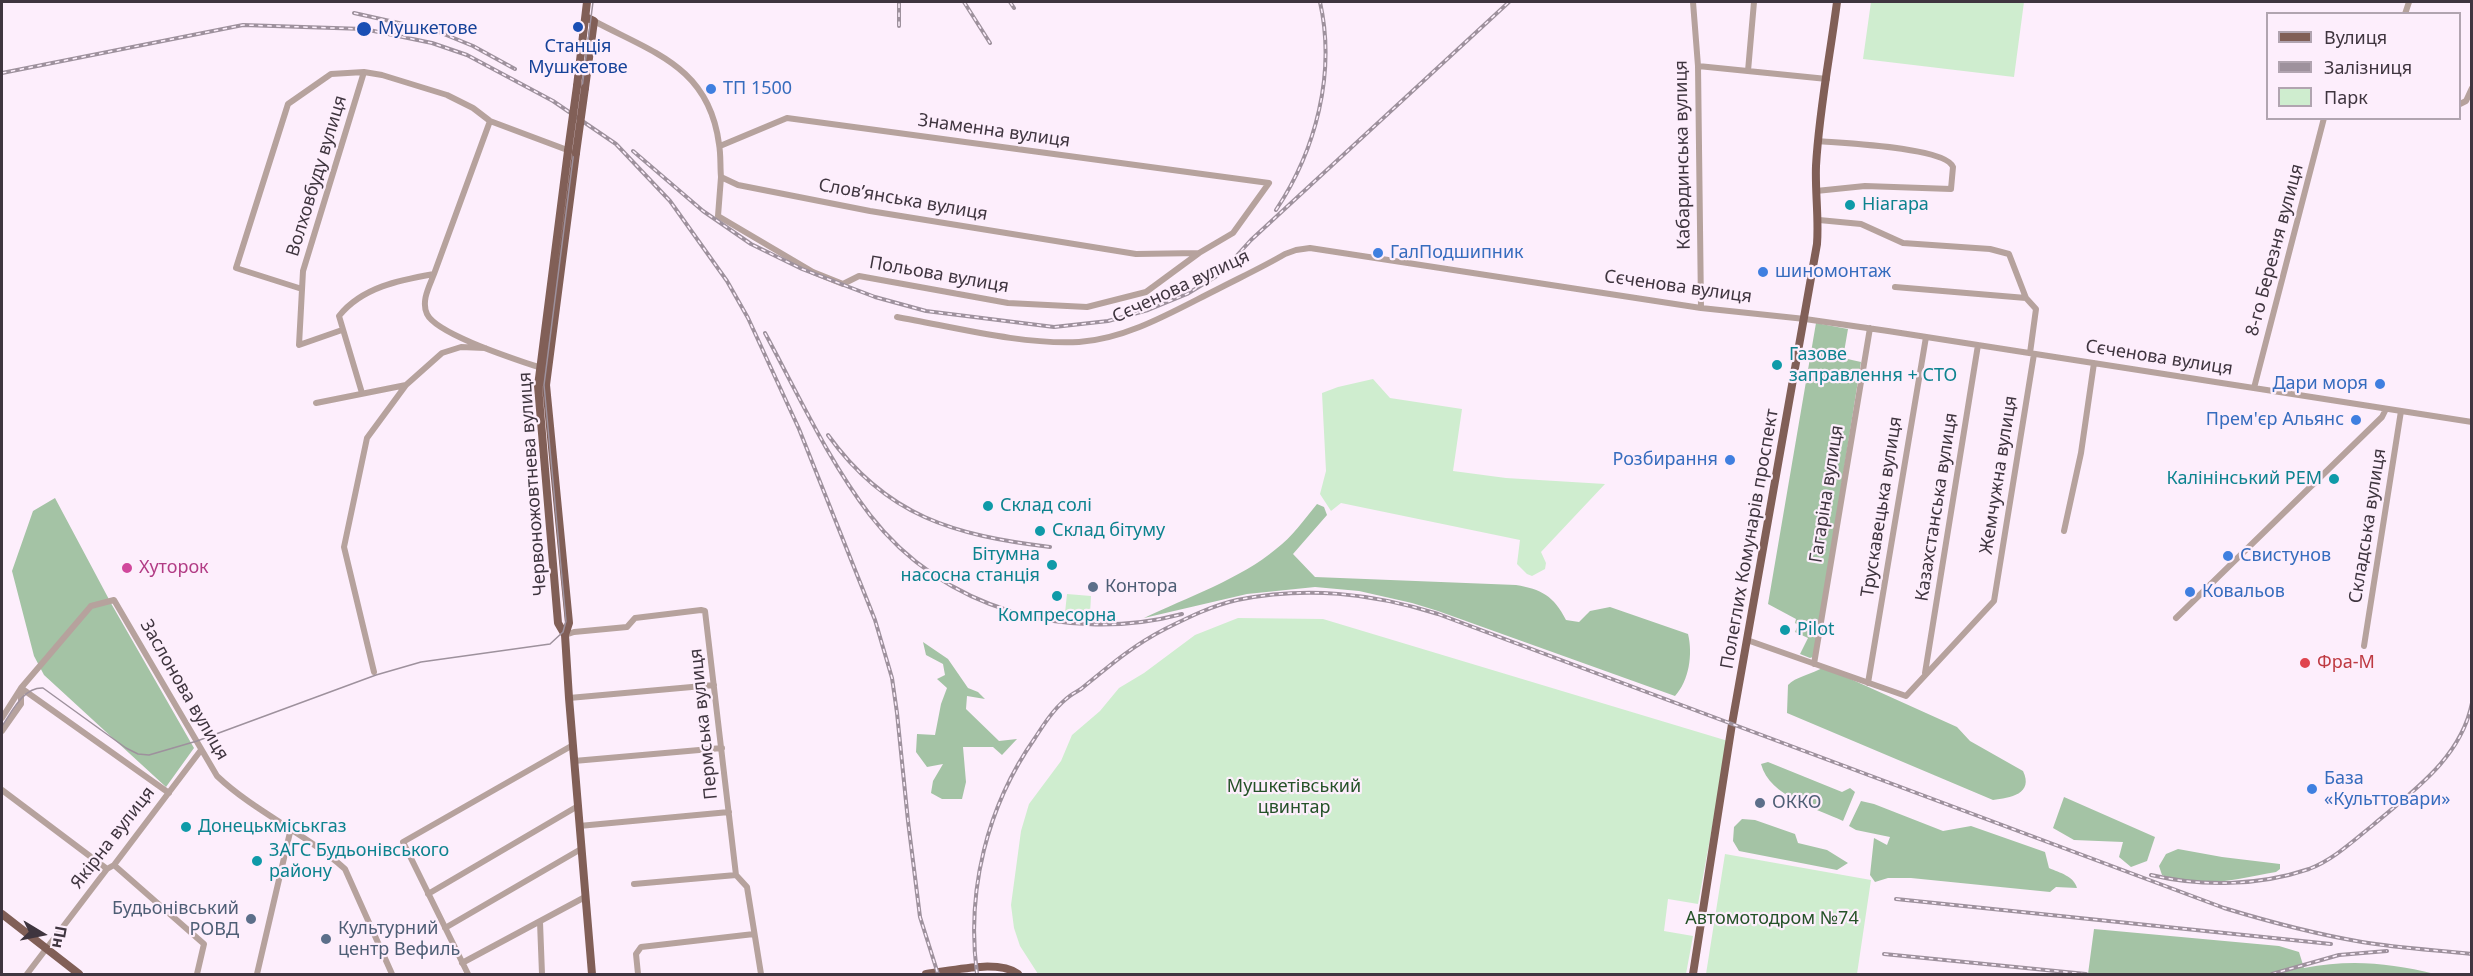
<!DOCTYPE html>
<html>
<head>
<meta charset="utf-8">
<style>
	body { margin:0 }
	#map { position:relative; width:2473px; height:976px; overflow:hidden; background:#fdeefc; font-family:"Noto Sans",sans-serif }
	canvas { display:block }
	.frame { position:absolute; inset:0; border:3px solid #3f353f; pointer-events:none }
	.legend { position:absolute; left:2266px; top:12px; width:195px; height:108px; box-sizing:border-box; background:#fdeefc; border:2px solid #b1a4b0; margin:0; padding:8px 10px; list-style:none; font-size:18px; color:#3f353f }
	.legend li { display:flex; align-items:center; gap:12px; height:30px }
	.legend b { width:30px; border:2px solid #b1a4b0 }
	.north { position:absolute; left:12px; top:904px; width:60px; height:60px; -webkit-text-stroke:4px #fdeefc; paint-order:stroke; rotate:100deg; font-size:16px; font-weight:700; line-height:24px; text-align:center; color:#3f353f }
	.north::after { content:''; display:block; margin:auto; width:21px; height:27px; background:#3f353f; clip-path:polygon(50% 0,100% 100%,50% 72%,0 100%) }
</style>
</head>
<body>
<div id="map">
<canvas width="2473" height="976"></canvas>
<div class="frame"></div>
<ul class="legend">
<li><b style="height:8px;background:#815f57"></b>Вулиця</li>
<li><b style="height:8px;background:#9e919d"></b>Залізниця</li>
<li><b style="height:16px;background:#cfedcf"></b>Парк</li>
</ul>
<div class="north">Пн</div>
</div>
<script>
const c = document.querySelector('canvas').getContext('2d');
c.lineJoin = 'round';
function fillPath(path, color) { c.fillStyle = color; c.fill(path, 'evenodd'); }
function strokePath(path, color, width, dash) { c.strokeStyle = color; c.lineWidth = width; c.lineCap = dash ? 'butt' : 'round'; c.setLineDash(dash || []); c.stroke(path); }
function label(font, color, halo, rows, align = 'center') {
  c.font = font + ' "Noto Sans",sans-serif'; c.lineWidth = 4.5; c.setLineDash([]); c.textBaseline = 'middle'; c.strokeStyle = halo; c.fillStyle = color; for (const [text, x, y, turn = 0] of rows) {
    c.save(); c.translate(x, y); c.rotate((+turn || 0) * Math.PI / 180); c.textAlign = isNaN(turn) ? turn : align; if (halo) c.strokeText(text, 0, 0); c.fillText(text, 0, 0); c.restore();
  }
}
const green = new Path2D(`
	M 1871,2 L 2024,2 L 2014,77 L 1863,59 Z
	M 1373,379 L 1390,398 L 1462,409 L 1453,471 L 1506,478 L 1605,484 L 1541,552 L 1546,563 L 1545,569 L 1532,576 L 1527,574 L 1517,564 L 1520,540 L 1341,503 L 1331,511 L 1320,494 L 1326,471 L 1322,393 L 1338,387 Z
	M 1067,594 L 1091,596 L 1090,614 L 1065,613 Z
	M 1238,618 L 1323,619 L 1728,741 L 1698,904 L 1668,899 L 1664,931 L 1693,936 L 1686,974 L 1038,974 L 1020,946 L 1014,928 L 1011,905 L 1021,831 L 1029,804 L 1061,761 L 1072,735 L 1100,711 L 1119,688 L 1144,673 L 1195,635 Z
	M 1725,854 L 1871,880 L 1857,974 L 1706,974 Z`);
const forest = new Path2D(`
	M 1816,323 L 1848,329 L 1843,358 L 1861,362 L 1815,652 L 1813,657 L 1810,658 L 1800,654 L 1808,638 L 1795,632 L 1798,625 L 1795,623 L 1796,619 L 1768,604 Z
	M 55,498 L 112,605 L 194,748 L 166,787 L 44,675 L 34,656 L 12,571 L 33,511 Z
	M 1317,504 L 1324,507 L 1327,515 L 1293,554 L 1315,577 L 1516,585 C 1541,589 1554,596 1566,620 L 1579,622 L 1590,611 L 1610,607 L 1688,634 C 1693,654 1689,681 1675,696 L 1438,611 L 1412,603 L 1359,591 L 1315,587 L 1247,594 L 1144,618 C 1186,598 1242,578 1276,549 C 1292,537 1304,520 1317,504 Z
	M 923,642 L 948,659 L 968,688 L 978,692 L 985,699 L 967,696 L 966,709 L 999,741 L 1017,739 L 1002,755 L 993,747 L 963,747 L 966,782 L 962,799 L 942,799 L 931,793 L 933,781 L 943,764 L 927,767 L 916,752 L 917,734 L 935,735 L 941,704 L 947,688 L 937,679 L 945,675 L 943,664 L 926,655 Z
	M 1824,667 L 1957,727 L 1970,741 L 2023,771 C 2034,794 2010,798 1993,800 L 1787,713 L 1788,685 C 1795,677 1812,674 1824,667 Z
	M 1768,762 L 1842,792 L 1850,788 L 1855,792 L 1843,821 C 1816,808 1770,797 1761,764 Z
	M 2064,797 L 2155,837 L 2147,861 L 2131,867 L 2119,857 L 2123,842 L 2074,840 L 2053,828 Z
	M 1861,801 L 1874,804 L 1943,831 L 1971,826 L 2045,852 L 2049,868 C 2060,873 2074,876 2077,888 L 2056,887 L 2050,892 L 1911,878 L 1888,878 L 1875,882 L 1870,875 L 1874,838 L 1887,845 L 1890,837 L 1856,830 L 1849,826 Z
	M 1742,819 L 1755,820 L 1795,834 L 1798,843 L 1827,850 L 1848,863 L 1837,870 L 1739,851 L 1733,841 L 1734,827 Z
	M 2178,849 L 2222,857 L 2280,864 L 2280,869 L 2276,872 C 2241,878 2197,891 2162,875 L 2159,866 L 2166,854 Z
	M 2094,929 L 2279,946 L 2299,952 L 2304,968 C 2351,959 2389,963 2435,974 L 2088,974 Z`);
const minor = new Path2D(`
	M 1693,2 L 1698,66 L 1701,308
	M 2405,14 L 2409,2
	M 594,21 C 654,53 709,67 719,144 C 721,155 720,166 721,177 L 738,185 L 870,211 L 1136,254 L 1199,253 L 1233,233 L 1269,183 L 787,118 L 720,146
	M 1698,66 L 1827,79
	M 1748,71 L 1754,2
	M 2460,104 L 2466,101 L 2472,88
	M 721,177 L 718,216 L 813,272 L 843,284 L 859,276 L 1008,303 L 1087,307 L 1146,292 L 1199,253
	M 1816,191 L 1865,186 L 1951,189 L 1953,167 C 1946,147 1841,143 1818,141
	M 1819,220 L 1861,224 L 1903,243 L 1990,249 L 2009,254 L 2026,298 L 2036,309 L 2030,353
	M 434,274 L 490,121
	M 1895,287 L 2026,298
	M 302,289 L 236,268 L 288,104 L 331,74 L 364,72 L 382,75 L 447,95 L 473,108 L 490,121 L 570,151
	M 897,317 C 954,327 1022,345 1079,342 C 1127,339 1174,311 1216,290 C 1239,278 1263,267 1285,254 L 1296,250 L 1310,248 L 1701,308 L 1805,319 L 1888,331 L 2472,422
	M 342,330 L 299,345 L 303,271 L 364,72
	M 2254,388 L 2324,118
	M 362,393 L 339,316 C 362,287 400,280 434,274 C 429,287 421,301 427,314 C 437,335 521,361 544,369
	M 316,403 L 406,385
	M 2064,531 L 2081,453 L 2094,363
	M 2176,618 L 2382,417 L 2386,409
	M 565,635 L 574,632 L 627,627 L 635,618 L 701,610 L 705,611 L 736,875 L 747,887 L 761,974
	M 1747,640 L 1906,696 L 1994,601 L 2034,354
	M 2364,646 L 2401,411
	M 1814,664 L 1870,328
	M 374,672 L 344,547 L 367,438 L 406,385 L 442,353 L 461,347 L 485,348
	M 1925,673 L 1978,345
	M 1868,683 L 1926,337
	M 21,688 L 169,793
	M 569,698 L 714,685
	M 2,718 L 21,688 L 91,606 L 114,600 L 217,776 C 255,812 305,833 345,869 L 392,974
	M 2,731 L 21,704 L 21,689
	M 574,761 L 722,748
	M 2,790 L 107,869
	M 579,826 L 729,812
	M 114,865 L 204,944 L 197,974
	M 634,884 L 736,875
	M 428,894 L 578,806
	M 540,922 L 542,974
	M 445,928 L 581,849
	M 462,963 L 585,897
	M 27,974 L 107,869 L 114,865 L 201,750
	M 257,974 L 291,828
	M 468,974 L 403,842 L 573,745
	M 638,974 L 636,954 L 641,947 L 754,934`);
const major = new Path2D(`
	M 577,86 L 587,2
	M 585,88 L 594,21 L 586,17
	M 576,153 L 546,385 L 569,623 L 565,635 L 569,698 L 592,974
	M 565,635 L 558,623 L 538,386 L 568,151
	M 2,914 L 79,974
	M 926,974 C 951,971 998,959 1018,974
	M 1693,974 L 1732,724 L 1817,244 C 1819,218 1815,192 1816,166 C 1819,111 1830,56 1837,2`);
const tram = new Path2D(`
	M 2,726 C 12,712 23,687 43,688 L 126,748 L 138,754 L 149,755 L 197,741 L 376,675 L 421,662 L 550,644 L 563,632 L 566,621 L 544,385 L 593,2`);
const rail = new Path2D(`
	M 964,2 L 990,43
	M 1010,2 L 1014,8
	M 354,13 L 439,32 L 473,46 L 515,69
	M 899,26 L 899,2
	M 2,73 L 243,25 L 364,29 L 432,43 L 467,55 L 553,101 L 616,144 L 670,201 L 727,281 L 748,318 L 799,429 L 875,620 L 892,678 L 897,713 L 908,821 L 920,917 L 938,974
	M 633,151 L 703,211 L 751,244 L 802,269 L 875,297 L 926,311 L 1054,327 L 1108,321 L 1148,310 L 1187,294 L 1220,274 L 1251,240 L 1509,2
	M 1276,210 C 1316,150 1336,73 1320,2
	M 765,333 C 798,394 828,460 870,515 C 943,610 1069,644 1182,614
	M 828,435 C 887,517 954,535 1050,547
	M 2151,875 C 2202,887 2259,886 2309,869 C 2333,860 2353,841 2373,825 C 2413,791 2461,758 2472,703
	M 1896,899 L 2331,944
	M 1884,954 L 2086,974
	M 977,974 C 966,891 987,806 1035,738 C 1044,724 1053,710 1066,699 C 1070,695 1076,692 1081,689 C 1109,666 1132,646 1165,629 C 1189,617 1211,606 1237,600 C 1306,586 1371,593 1438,614 L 2224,908 C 2270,922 2315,934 2362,942 C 2398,948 2435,950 2472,954
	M 2272,974 L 2339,955 L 2387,951`);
const majorBridge = new Path2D(`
	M 568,151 L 577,86
	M 576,153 L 585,88`);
const markers = [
	[578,27,6,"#1a4fb4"],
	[364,29,8,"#1a4fb4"],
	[711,89,6,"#3f7fe0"],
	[1850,205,6,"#0f9aa8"],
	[1378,253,6,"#3f7fe0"],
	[1763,272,6,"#3f7fe0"],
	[1777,365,6,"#0f9aa8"],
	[2380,384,6,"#3f7fe0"],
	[2356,420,6,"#3f7fe0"],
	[1730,460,6,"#3f7fe0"],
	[2334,479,6,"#0f9aa8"],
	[988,506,6,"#0f9aa8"],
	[1040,531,6,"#0f9aa8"],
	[2228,556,6,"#3f7fe0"],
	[1052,565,6,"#0f9aa8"],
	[127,568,6,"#d1479c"],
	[1093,587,6,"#5c6f8a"],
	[2190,592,6,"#3f7fe0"],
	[1057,596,6,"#0f9aa8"],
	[1785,630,6,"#0f9aa8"],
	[2305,663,6,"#e0444e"],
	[2312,789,6,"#3f7fe0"],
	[1760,803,6,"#5c6f8a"],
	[186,827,6,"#0f9aa8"],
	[257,861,6,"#0f9aa8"],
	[251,919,6,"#5c6f8a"],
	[326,939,6,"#5c6f8a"]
];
const transitNames = [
	["Мушкетове",378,29],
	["Станція",578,47,"center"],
	["Мушкетове",578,68,"center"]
];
const shopNames = [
	["ТП 1500",723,89],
	["ГалПодшипник",1390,253],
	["шиномонтаж",1775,272],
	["Дари моря",2368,384,"right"],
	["Прем'єр Альянс",2344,420,"right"],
	["Розбирання",1718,460,"right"],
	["Свистунов",2240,556],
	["Ковальов",2202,592],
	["База",2324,779],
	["«Культтовари»",2324,800]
];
const streetNames = [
	["Знаменна вулиця",994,131,8],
	["Кабардинська вулиця",1683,155,-91],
	["Волховбуду вулиця",317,176,-73],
	["Слов’янська вулиця",903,200,10],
	["8-го Березня вулиця",2275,250,-75],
	["Польова вулиця",939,275,10],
	["Сєченова вулиця",1181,287,-25],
	["Сєченова вулиця",1678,287,8],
	["Сєченова вулиця",2159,358,9],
	["Жемчужна вулиця",1999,475,-81],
	["Червоножовтнева вулиця",533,484,-94],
	["Гагаріна вулиця",1827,494,-81],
	["Трускавецька вулиця",1882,507,-81],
	["Казахстанська вулиця",1937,507,-81],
	["Складська вулиця",2368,526,-81],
	["Полеглих Комунарів проспект",1750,539,-80],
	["Заслонова вулиця",184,690,60],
	["Пермська вулиця",704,724,-96],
	["Якірна вулиця",113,838,-52]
];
const cultureNames = [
	["Ніагара",1862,205],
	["Газове",1789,355],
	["заправлення + СТО",1789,376],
	["Калінінський РЕМ",2322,479,"right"],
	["Склад солі",1000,506],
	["Склад бітуму",1052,531],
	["Бітумна",1040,555,"right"],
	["насосна станція",1040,576,"right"],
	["Компресорна",1057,616,"center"],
	["Pilot",1797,630],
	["Донецькміськгаз",198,827],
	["ЗАГС Будьонівського",269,851],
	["району",269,872]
];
const hotelNames = [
	["Хуторок",139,568]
];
const serviceNames = [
	["Контора",1105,587],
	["ОККО",1772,803],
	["Будьонівський",239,909,"right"],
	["РОВД",239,930,"right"],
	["Культурний",338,929],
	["центр Вефиль",338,950]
];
const healthNames = [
	["Фра-М",2317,663]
];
const parkNames = [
	["Мушкетівський",1294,787],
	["цвинтар",1294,808],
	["Автомотодром №74",1772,919]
];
fillPath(green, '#cfedcf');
fillPath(forest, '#a4c3a5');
strokePath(minor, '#b6a29d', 6);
strokePath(major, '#815f57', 8);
strokePath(tram, '#9e919d', 1.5);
strokePath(rail, '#9e919d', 4);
strokePath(rail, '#fdeefc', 1.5, [4.5]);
strokePath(majorBridge, '#815f57', 8);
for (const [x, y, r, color] of markers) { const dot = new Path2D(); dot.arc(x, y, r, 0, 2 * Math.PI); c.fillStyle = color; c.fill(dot); strokePath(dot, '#fdeefc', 2); }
label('18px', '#164399', '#fdeefc', transitNames, 'left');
label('18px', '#366cbe', '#fdeefc', shopNames, 'left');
label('18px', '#3f353f', '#fdeefc', streetNames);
label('18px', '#0d838f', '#fdeefc', cultureNames, 'left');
label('18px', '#b23c85', '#fdeefc', hotelNames, 'left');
label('18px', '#4e5e75', '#fdeefc', serviceNames, 'left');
label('18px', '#be3a42', '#fdeefc', healthNames, 'left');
label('18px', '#255228', '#fdeefc', parkNames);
</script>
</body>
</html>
